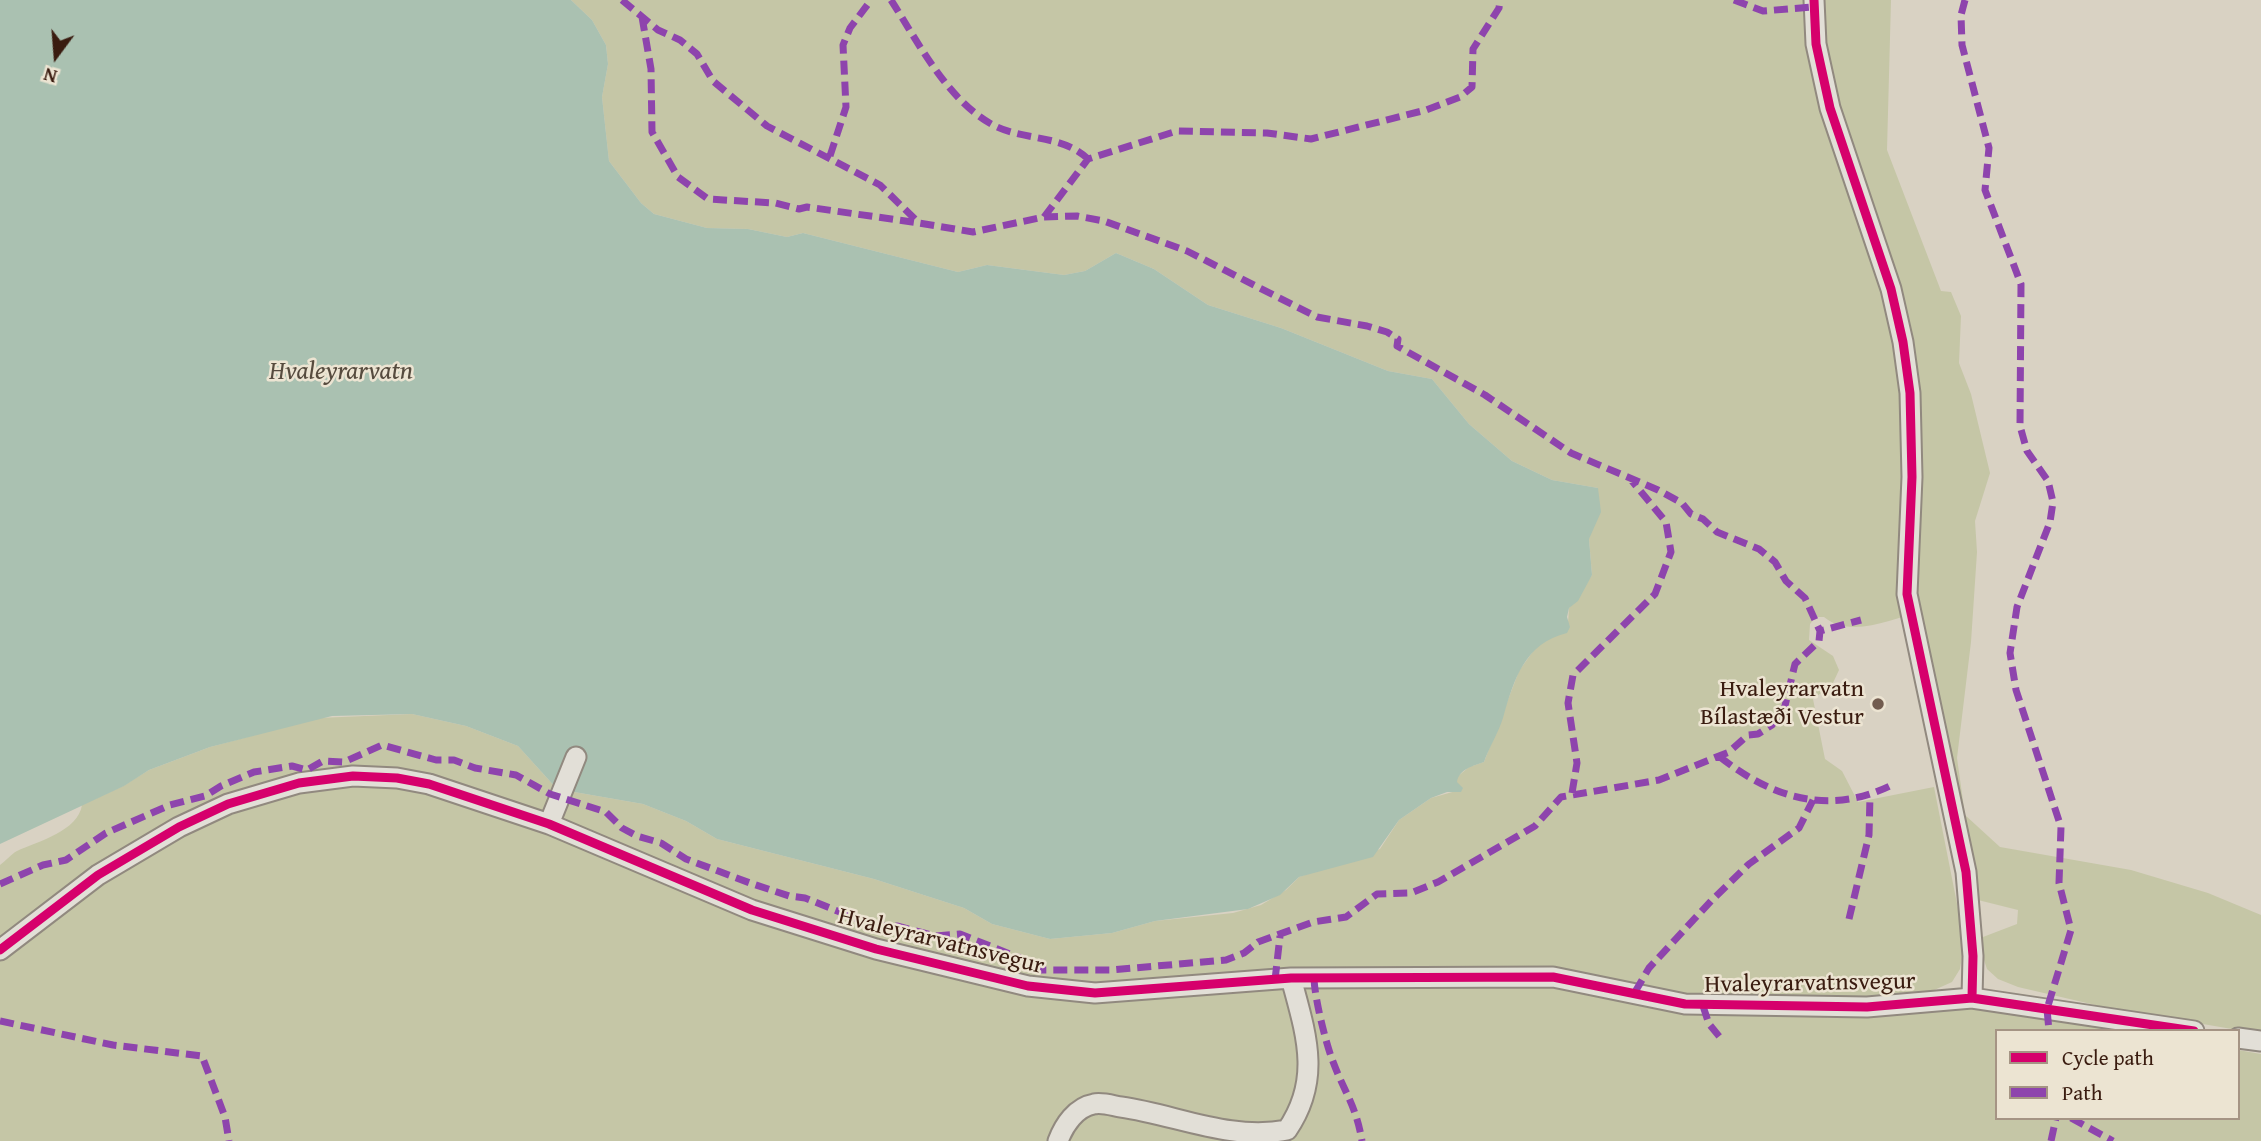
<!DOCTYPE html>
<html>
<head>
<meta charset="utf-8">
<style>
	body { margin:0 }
	#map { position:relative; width:2261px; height:1141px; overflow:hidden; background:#d9d2c3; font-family:"Gentium Book Plus",serif }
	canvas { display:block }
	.legend { position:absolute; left:1995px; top:1029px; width:245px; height:91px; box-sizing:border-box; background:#ece4d2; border:2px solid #a59484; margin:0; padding:9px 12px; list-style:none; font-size:21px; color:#3a1c10 }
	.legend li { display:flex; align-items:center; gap:14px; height:35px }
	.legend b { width:35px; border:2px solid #a59484 }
	.north { position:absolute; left:21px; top:21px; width:70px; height:70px; -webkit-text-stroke:5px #ece4d2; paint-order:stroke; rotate:196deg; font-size:19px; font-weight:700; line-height:28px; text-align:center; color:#3a1c10 }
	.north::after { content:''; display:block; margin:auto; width:24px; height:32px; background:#3a1c10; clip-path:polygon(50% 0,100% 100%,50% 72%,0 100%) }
</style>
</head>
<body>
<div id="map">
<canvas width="2261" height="1141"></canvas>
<ul class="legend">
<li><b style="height:9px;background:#d6006c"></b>Cycle path</li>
<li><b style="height:9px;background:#8e44ad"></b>Path</li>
</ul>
<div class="north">N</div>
</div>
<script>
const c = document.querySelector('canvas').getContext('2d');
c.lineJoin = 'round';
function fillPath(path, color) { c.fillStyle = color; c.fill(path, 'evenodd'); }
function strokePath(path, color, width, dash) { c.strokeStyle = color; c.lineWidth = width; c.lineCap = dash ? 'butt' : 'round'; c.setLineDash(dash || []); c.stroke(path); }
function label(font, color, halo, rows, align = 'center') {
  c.font = font + ' "Gentium Book Plus",serif'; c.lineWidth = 5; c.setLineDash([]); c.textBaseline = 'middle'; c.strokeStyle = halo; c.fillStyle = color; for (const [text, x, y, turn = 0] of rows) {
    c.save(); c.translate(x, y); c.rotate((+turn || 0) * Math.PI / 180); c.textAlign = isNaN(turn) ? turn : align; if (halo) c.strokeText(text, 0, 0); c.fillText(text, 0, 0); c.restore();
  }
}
const green = new Path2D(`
	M 571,0 L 1891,0 L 1887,150 L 1941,291 L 1951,292 L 1961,316 L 1959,363 L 1971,394 L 1990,473 L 1975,521 L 1977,552 L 1971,642 L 1957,758 L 1965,815 L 2000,847 L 2131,870 L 2208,893 L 2261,915 L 2261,1034 L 2104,1007 L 2018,987 L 1998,979 L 1987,969 L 1982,954 L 1983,937 L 2017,924 L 2018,910 L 1978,900 L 1970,842 L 1951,771 L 1921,611 C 1892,619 1851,639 1824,617 L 1816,617 L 1810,624 L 1809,640 L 1833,656 L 1839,670 L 1832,685 L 1813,699 L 1825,759 L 1842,771 L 1858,802 L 1934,787 L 1961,924 L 1963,950 L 1960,969 L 1952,982 L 1932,991 L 1828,1002 L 1827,1018 L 1950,1005 L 2016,1010 L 2134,1031 L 1997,1031 L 1997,1118 L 2238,1118 L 2238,1050 L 2261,1054 L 2261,1141 L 0,1141 L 0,865 C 6,861 11,854 17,851 C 39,841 78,831 82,805 L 123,786 L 149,770 L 210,747 L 318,718 L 412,714 L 466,726 L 518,746 L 557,789 L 643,804 L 686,821 L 717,839 L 874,879 L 964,908 L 992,924 L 1050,939 L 1112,933 L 1155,921 L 1233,913 L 1261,905 L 1286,890 L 1299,877 L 1380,849 L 1399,820 L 1431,798 L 1456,791 L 1457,777 L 1469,767 L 1484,762 L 1519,671 L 1536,647 L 1568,623 L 1569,608 L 1592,575 L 1589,539 L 1598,488 L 1552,480 L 1512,461 L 1469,424 L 1432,379 L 1388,371 L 1281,328 L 1208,305 L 1154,269 L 1116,253 L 1085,271 L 1064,275 L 987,265 L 958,272 L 803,233 L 787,237 L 748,229 L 707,228 L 654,214 L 641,203 L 609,161 L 602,97 L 608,64 L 606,45 L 592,20 Z`);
const water = new Path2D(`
	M 0,0 L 571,0 L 592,20 L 606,45 L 608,64 L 602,97 L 609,161 L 641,203 L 654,214 L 707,228 L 748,229 L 787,237 L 803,233 L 958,272 L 987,265 L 1064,275 L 1085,271 L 1116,253 L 1154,269 L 1208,305 L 1281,328 L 1388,371 L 1432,379 L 1469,424 L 1512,461 L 1552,480 L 1598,488 L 1601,512 L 1589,539 L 1592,575 L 1578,601 L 1569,608 L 1567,617 L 1570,627 L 1567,633 C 1525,643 1514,679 1503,718 C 1499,731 1489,748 1484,762 C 1473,766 1459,769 1457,782 L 1463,788 L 1461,792 L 1447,792 L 1431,798 L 1399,820 L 1373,857 L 1299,877 L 1280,895 L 1248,909 L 1155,921 L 1112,933 L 1050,939 L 992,924 L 964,908 L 874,879 L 717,839 L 686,821 L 643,804 L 557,789 L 518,746 L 466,726 L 412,714 L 332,716 L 210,747 L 149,770 L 124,786 L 0,844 Z`);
const minor = new Path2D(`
	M 1814,0 L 1816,44 L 1830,108 L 1891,289 L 1903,342 L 1910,393 L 1912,477 L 1907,594 L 1966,872 L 1973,956 L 1972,998
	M 549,824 L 576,757
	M 0,950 L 98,875 L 179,827 L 228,804 L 299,783 L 353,776 L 397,778 L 429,784 L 549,824 L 752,910 L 876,949 L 1028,986 L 1095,993 L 1291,978 L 1553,977 L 1685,1004 L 1867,1007 L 1972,998 L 2194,1031
	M 2238,1038 L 2261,1041
	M 1058,1141 C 1064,1125 1076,1107 1094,1104 C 1102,1102 1114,1106 1121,1107 C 1177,1115 1230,1141 1287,1130 C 1322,1079 1306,1034 1291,978`);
const quiet = new Path2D(`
	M 622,0 L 658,30 L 680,40 L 697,54 L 713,81 L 767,126 L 880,185 L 919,223 L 973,232 L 1044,217 L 1077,216 L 1104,221 L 1187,251 L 1317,317 L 1367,326 L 1387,332 L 1398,339 L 1397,346 L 1485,395 L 1571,453 L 1658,490 L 1682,503 L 1691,514 L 1703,519 L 1717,532 L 1759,549 L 1775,562 L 1786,581 L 1805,598 L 1820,631
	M 891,0 C 918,42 947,100 993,125 C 1023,141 1062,134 1088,159
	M 1734,0 L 1763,11 L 1813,7
	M 1965,0 L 1961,15 L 1962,45 L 1989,148 L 1985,190 L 2021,284 L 2020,426 L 2027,451 L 2048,481 L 2053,502 L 2050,522 L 2017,607 L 2010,653 L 2016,690 L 2061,827 L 2059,883 L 2071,930 L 2047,1009 L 2049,1031
	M 642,17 L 651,69 L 652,132 L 678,177 L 708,199 L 775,203 L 799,209 L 807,207 L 919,223
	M 830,156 L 846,107 L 843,45 L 850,28 L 871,0
	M 1044,217 L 1088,159 L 1177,131 L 1267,133 L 1311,139 L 1426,110 L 1460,97 L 1472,87 L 1473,49 L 1499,8 L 1500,0
	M 1720,757 C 1772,798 1829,816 1892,785
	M 1572,793 L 1577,763 L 1568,703 L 1573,675 L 1655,594 L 1671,552 L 1666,522 L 1632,481
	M 0,884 L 43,865 L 66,860 L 106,833 L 170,805 L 205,796 L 221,786 L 254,772 L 292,766 L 307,770 L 323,761 L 344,762 L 382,745 L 436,760 L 454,760 L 475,768 L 516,775 L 550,794 L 606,812 L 622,828 L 637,836 L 661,843 L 686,859 L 750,883 L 789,896 L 805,898 L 875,926 L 897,926 L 935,936 L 960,934 L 1020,958 L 1036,970 L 1110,970 L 1226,960 L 1244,953 L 1258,942 L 1313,922 L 1346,917 L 1377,894 L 1411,893 L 1438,882 L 1535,826 L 1561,797 L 1659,780 L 1729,752 L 1748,735 L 1758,734 L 1772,725 L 1784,710 L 1795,664 L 1819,641 L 1820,631 L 1861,620
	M 1849,919 L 1869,835 L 1870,796
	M 1314,979 C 1315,999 1325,1040 1332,1059 C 1344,1092 1356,1105 1362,1141
	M 1275,980 L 1280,936
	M 1635,992 L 1649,968 L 1711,901 L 1749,864 L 1799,828 L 1813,800
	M 1703,1006 L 1709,1024 L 1723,1041
	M 0,1021 L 113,1045 L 202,1056 L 225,1117 L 229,1141
	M 2071,1118 L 2113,1141
	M 2051,1141 L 2056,1118`);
const cycleway = new Path2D(`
	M 1814,0 L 1816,44 L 1830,108 L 1891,289 L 1903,342 L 1910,393 L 1912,477 L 1907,594 L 1966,872 L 1973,956 L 1972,998
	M 0,950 L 98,875 L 179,827 L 228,804 L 299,783 L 353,776 L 397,778 L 429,784 L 549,824 L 752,910 L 876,949 L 1028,986 L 1095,993 L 1291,978 L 1553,977 L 1685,1004 L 1867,1007 L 1972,998 L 2194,1031`);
const markers = [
	[1878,704,7,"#725c4f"]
];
const poiNames = [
	["Hvaleyrarvatn",1864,690],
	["Bílastæði Vestur",1864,718]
];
const streetNames = [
	["Hvaleyrarvatnsvegur",941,942,14],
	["Hvaleyrarvatnsvegur",1810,984,-1]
];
const waterNames = [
	["Hvaleyrarvatn",341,372]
];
fillPath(green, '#c5c6a6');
fillPath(water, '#aac1b1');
strokePath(minor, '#91897f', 23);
strokePath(minor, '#e2dfd7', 19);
strokePath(quiet, '#8e44ad', 7, [14, 7]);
strokePath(cycleway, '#d6006c', 9);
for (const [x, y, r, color] of markers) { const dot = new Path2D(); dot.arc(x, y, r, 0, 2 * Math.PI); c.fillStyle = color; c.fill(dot); strokePath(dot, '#ece4d2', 2.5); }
label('24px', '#3a1c10', '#ece4d2', poiNames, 'right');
label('24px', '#3a1c10', '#ece4d2', streetNames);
label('italic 26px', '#564b3e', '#ece4d2', waterNames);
</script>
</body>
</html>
